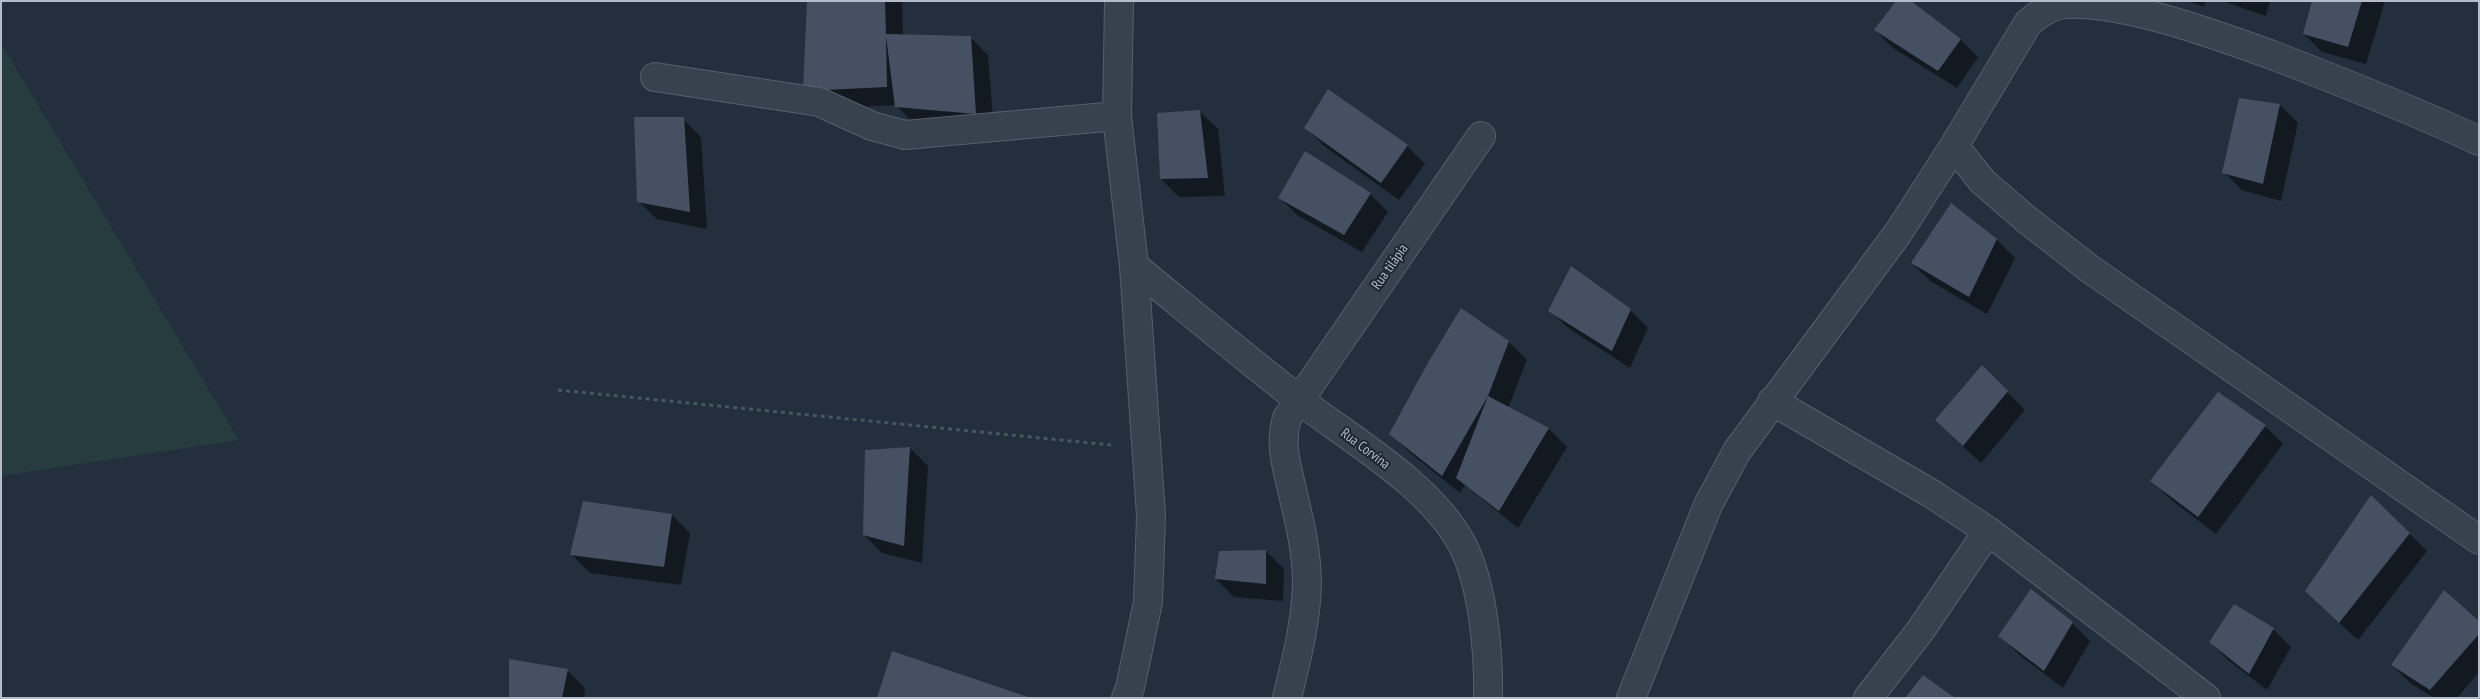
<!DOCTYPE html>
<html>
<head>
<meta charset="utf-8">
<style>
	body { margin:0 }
	#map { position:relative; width:2480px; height:699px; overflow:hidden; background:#242f3e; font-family:"PT Sans Narrow",sans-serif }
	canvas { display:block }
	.frame { position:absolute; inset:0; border:2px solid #b4bcc9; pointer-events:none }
</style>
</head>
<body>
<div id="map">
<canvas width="2480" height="699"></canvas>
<div class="frame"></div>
</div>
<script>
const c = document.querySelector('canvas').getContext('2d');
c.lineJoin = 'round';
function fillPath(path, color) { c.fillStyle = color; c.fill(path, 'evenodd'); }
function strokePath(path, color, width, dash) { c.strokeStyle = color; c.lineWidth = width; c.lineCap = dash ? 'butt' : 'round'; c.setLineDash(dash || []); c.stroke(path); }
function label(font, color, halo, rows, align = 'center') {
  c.font = font + ' "PT Sans Narrow",sans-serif'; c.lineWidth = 4; c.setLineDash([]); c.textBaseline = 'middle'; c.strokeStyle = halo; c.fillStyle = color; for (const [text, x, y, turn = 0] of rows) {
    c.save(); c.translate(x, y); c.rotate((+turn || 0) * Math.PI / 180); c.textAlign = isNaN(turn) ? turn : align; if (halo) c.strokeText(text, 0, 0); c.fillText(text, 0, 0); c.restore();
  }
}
const green = new Path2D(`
	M 1,43 L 239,440 L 1,476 Z`);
const shadow = new Path2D(`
	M 809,1 L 902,1 L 903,35 L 970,37 L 988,55 L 994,131 L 914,124 L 896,105 L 823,109 Z
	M 2186,1 L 2206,1 L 2204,7 Z
	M 2222,1 L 2270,1 L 2266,16 Z
	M 2313,1 L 2385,1 L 2366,64 L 2322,52 L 2304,34 Z
	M 1875,30 L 1960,39 L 1978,57 L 1957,88 L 1893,48 Z
	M 2280,105 L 2298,123 L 2281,201 L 2242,190 L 2224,172 Z
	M 1199,111 L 1218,129 L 1225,196 L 1179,197 L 1161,179 Z
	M 683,119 L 701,137 L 707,229 L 657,219 L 638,201 Z
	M 1306,128 L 1407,146 L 1425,164 L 1399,200 L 1324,146 Z
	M 1370,194 L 1388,212 L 1362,252 L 1297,215 L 1279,197 Z
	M 1951,205 L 1997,240 L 2015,258 L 1987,314 L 1930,281 L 1912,263 Z
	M 1462,310 L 1509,342 L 1527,360 L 1508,408 L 1549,429 L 1567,447 L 1518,528 L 1465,485 L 1460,493 L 1409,452 L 1391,434 Z
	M 1550,310 L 1630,310 L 1648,328 L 1630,368 L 1568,328 Z
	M 1982,367 L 2025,410 L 1981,463 L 1954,438 Z
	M 2265,426 L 2283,444 L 2216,534 L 2170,499 L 2152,481 Z
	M 910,448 L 928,466 L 922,563 L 882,553 L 864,535 Z
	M 672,515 L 690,533 L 681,585 L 590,573 L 572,555 Z
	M 2409,533 L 2427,551 L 2358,640 L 2324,609 Z
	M 1266,551 L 1284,569 L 1283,601 L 1234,597 L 1216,579 Z
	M 2479,622 L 2479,672 L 2457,698 L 2434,698 L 2410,683 L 2392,665 Z
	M 2072,623 L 2090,641 L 2063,688 L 2018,654 L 2000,636 Z
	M 2273,629 L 2291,647 L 2267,690 L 2228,660 L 2210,642 Z
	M 567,670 L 585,688 L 584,698 L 510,698 Z`);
const building = new Path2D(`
	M 807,1 L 885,1 L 886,34 L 971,36 L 976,114 L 895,107 L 886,36 L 887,87 L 803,91 Z
	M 1896,1 L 1911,1 L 1961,39 L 1938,71 L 1874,30 Z
	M 2312,1 L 2362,1 L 2348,47 L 2303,34 Z
	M 1328,89 L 1408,145 L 1381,183 L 1304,128 Z
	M 2239,98 L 2280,104 L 2263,184 L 2222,173 Z
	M 1200,110 L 1208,178 L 1160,179 L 1157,113 Z
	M 634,117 L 684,117 L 690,212 L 637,202 Z
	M 1305,151 L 1371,193 L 1344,235 L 1278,198 Z
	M 1951,203 L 1997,239 L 1969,297 L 1911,263 Z
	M 1571,266 L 1631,309 L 1612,351 L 1548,311 Z
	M 1461,308 L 1509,341 L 1488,396 L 1549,428 L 1499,511 L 1456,478 L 1488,396 L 1442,476 L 1389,434 L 1429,361 Z
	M 1982,365 L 2008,391 L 1963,446 L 1935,420 Z
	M 2218,392 L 2266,425 L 2198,517 L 2150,481 Z
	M 910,447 L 904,546 L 863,535 L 865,450 Z
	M 2371,495 L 2410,533 L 2339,623 L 2305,591 Z
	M 583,501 L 672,514 L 664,567 L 570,555 Z
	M 1266,550 L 1266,584 L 1215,579 L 1219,551 Z
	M 2031,589 L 2073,622 L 2044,671 L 1998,636 Z
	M 2444,590 L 2479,621 L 2479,634 L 2430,690 L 2391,665 Z
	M 2234,604 L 2274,628 L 2249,674 L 2209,642 Z
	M 892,651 L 1028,697 L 1028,698 L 877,698 Z
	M 509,659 L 568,669 L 562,698 L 509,698 Z
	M 1923,675 L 1955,698 L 1905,698 Z`);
const path = new Path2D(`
	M 558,390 L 1111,445`);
const minor = new Path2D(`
	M 1119,1 L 1117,116 L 1134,266 L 1151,516 L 1148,602 L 1130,688 L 1126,698
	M 655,77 L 819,102 L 872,126 L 905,135 L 1117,116
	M 1954,146 L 1983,182 L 2026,219 L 2090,269 L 2479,540
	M 1134,266 C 1188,310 1243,356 1298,399 C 1353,441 1431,485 1463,546 C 1483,586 1489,653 1488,698
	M 1772,401 L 1932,494 L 1988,531 L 2206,698
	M 1287,698 C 1296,661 1306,623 1307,584 C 1307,554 1300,523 1293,494 C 1287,467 1279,445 1287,418 L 1481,136
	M 1631,698 L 1708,505 L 1737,451 L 1898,233 L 1954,146 L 2028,23 C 2039,14 2049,6 2064,4 C 2122,0 2217,35 2272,55 C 2342,82 2411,109 2479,141
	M 1868,698 L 1920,631 L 1988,531`);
const streetNames = [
	["Rua tilápia",1390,267,-55],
	["Rua Corvina",1365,449,37]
];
fillPath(green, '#263c3f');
fillPath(shadow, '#0007');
fillPath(building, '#455162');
strokePath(minor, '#565f6c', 30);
strokePath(path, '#44595c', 3, [4, 4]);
strokePath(minor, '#38414e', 28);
label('14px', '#b4bcc9', '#1d2633', streetNames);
</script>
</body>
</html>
